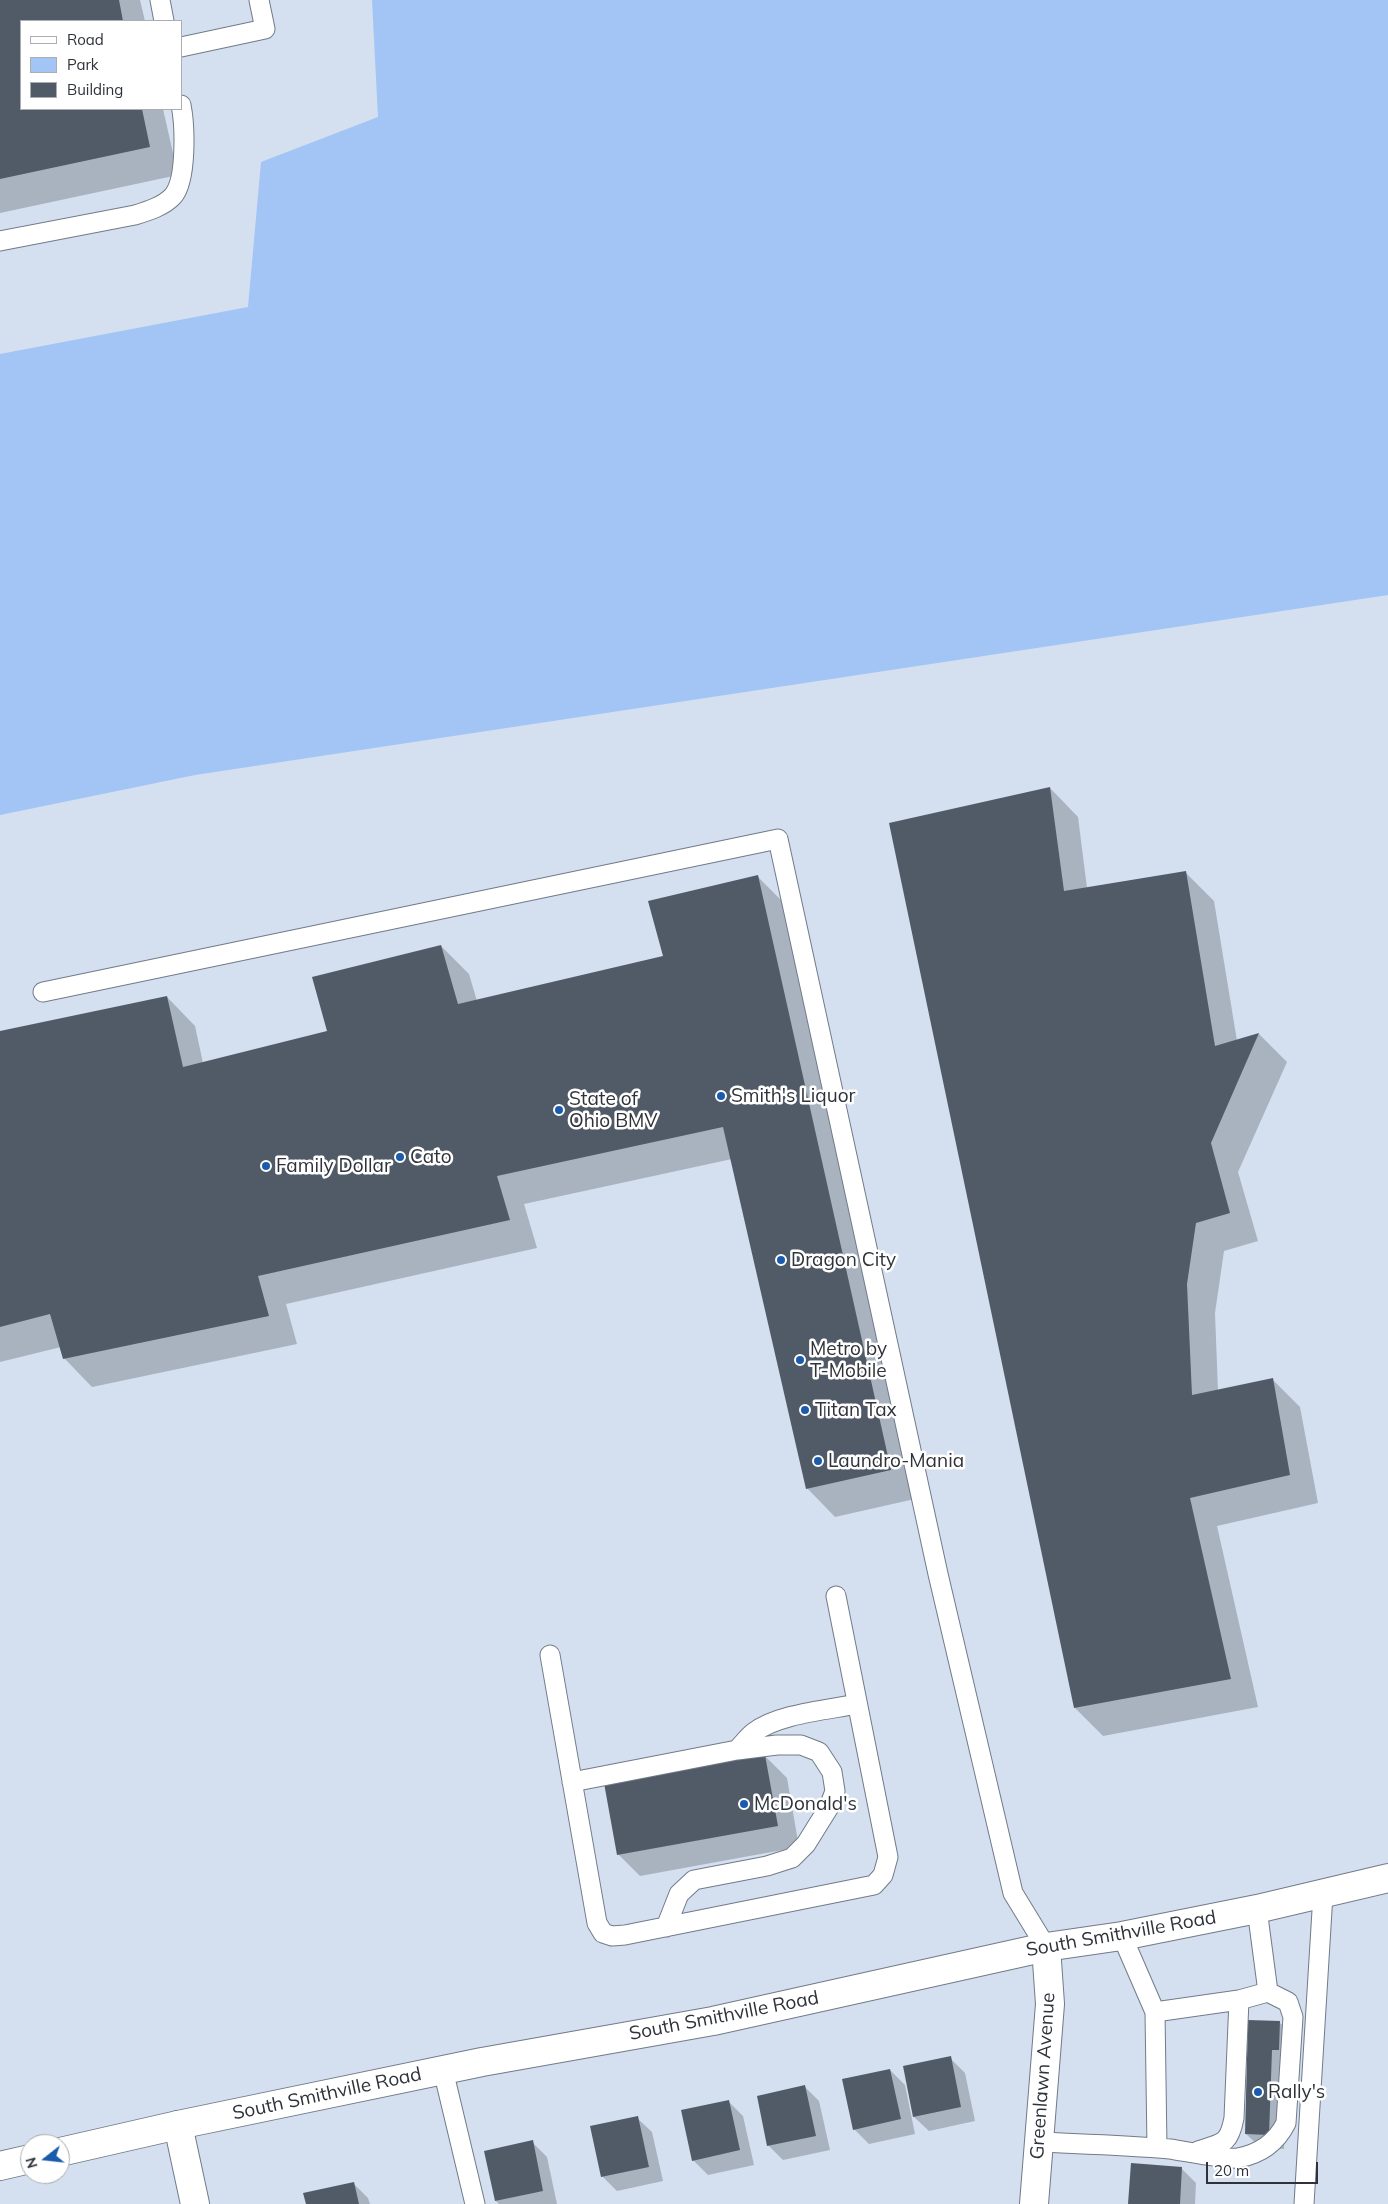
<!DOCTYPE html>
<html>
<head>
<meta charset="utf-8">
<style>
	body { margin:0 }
	#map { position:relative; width:1388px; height:2204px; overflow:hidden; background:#d4dfef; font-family:Mulish,sans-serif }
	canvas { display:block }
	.legend { position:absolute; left:20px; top:20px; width:162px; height:90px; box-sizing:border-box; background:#fff; border:1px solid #acadb0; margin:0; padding:6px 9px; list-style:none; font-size:15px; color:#2f3339 }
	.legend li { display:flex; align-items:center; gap:10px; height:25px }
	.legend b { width:25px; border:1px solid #acadb0 }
	.north { position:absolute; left:20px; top:2134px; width:50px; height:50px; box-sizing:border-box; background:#fff; border:1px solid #acadb0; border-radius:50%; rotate:254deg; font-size:14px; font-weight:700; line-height:20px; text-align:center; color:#2f3339 }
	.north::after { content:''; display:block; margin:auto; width:18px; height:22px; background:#1b5bac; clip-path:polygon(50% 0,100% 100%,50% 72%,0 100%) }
	.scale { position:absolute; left:1206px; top:2162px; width:112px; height:22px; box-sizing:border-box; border:2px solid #2f3339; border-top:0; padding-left:6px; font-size:15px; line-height:18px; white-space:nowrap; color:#2f3339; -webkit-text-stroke:4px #fff; paint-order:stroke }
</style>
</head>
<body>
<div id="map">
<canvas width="1388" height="2204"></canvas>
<ul class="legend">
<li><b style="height:6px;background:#fff"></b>Road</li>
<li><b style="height:14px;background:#a2c5f5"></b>Park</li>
<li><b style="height:14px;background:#515a67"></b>Building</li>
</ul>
<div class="north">N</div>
<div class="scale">20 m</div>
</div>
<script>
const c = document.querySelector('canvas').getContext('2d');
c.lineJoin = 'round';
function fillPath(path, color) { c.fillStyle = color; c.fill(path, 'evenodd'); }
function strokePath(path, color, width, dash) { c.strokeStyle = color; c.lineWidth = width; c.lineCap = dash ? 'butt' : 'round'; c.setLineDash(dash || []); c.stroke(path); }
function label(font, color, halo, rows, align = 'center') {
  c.font = font + ' Mulish,sans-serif'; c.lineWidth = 5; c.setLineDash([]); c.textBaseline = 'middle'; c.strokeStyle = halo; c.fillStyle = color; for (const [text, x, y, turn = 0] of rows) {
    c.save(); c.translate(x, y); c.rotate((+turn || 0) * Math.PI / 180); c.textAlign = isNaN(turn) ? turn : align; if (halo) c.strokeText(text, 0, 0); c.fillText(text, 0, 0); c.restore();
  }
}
const green = new Path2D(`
	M 372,0 L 1388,0 L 1388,595 L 195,775 L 0,815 L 0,354 L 248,307 L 261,162 L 378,117 Z`);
const shadow = new Path2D(`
	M 0,0 L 140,0 L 145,21 L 21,21 L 21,109 L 163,109 L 178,175 L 0,213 Z
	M 1050,788 L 1078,817 L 1087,888 L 1186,873 L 1214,901 L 1237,1041 L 1259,1034 L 1287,1062 L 1238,1172 L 1258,1241 L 1224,1251 L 1215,1313 L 1218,1391 L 1272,1379 L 1300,1407 L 1318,1503 L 1217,1526 L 1258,1707 L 1103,1736 L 1075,1708 Z
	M 758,877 L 786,905 L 919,1498 L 835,1517 L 807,1488 L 732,1159 L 524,1204 L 537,1248 L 286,1304 L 297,1344 L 92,1387 L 64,1358 L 61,1347 L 0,1362 L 0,1033 L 167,997 L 195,1026 L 203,1063 L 329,1032 L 441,946 L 469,974 L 477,1001 L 665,957 Z
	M 765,1756 L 787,1778 L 799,1847 L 640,1876 L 618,1854 Z
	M 1280,2023 L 1295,2037 L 1286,2064 L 1284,2149 L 1261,2148 L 1246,2134 Z
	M 950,2058 L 965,2073 L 975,2121 L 929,2131 L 914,2117 Z
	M 890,2070 L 905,2085 L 915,2134 L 869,2144 L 854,2129 Z
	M 805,2087 L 819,2101 L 830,2150 L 783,2160 L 768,2145 Z
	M 728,2101 L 743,2116 L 754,2165 L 708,2175 L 693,2160 Z
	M 637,2118 L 652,2132 L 663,2181 L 617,2191 L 602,2176 Z
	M 532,2142 L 547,2157 L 557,2204 L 499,2204 L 496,2201 Z
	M 1181,2168 L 1196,2183 L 1195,2204 L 1130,2204 Z
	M 353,2183 L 368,2198 L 370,2204 L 307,2204 Z`);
const building = new Path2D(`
	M 0,0 L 119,0 L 123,21 L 21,21 L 21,109 L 142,109 L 150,147 L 0,179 Z
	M 1050,787 L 1064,891 L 1186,871 L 1215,1046 L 1259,1033 L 1211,1143 L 1230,1213 L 1196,1223 L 1187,1284 L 1192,1395 L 1273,1378 L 1290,1475 L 1190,1498 L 1231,1679 L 1074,1708 L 889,823 Z
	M 758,875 L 891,1470 L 806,1489 L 723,1127 L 497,1176 L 510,1220 L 258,1276 L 269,1316 L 63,1359 L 50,1314 L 0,1327 L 0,1031 L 167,996 L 183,1067 L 327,1031 L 312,977 L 441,945 L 458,1004 L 663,956 L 648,901 Z
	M 765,1755 L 778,1826 L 617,1855 L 604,1783 Z
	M 1248,2020 L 1280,2021 L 1279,2050 L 1272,2050 L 1269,2135 L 1245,2134 Z
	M 951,2056 L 961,2107 L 913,2117 L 903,2066 Z
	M 890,2069 L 901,2119 L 853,2130 L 842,2079 Z
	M 805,2085 L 816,2136 L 767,2146 L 757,2096 Z
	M 729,2100 L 740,2150 L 692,2161 L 681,2110 Z
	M 638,2116 L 649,2167 L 601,2177 L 590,2126 Z
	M 533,2140 L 543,2191 L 495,2201 L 484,2151 Z
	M 1131,2163 L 1182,2167 L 1180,2204 L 1128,2204 Z
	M 354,2182 L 359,2204 L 306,2204 L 303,2193 Z`);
const lane = new Path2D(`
	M 160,0 L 164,21
	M 181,47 L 265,29 L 259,0
	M 0,241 L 135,215 C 148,211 164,206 173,196 C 187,180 185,125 181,105
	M 43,992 L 778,839 L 938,1574 L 1013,1893 L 1046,1947
	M 550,1655 L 597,1923 L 603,1933 L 612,1936 L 625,1935 L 874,1885 L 883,1875 L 888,1857 L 836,1596
	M 737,1750 C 742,1745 747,1738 753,1733 C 777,1714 827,1710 857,1704
	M 572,1782 L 737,1750 L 777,1745 L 801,1745 L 819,1752 L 832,1772 L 835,1791 L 829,1807 L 806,1844 L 792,1858 L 767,1866 L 694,1880 L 679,1894 L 666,1927
	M 1257,1909 L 1268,1992
	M 1122,1936 L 1155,2012 L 1157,2148
	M 443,2070 L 475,2204
	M 1039,2142 C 1082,2144 1126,2145 1170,2149 C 1184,2151 1228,2160 1238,2158 C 1260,2154 1276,2143 1286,2123 L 1293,2017 L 1288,2002 L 1268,1992 L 1239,2000 L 1155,2012
	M 1198,2151 C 1222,2143 1229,2145 1234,2118 L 1239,2000
	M 1304,2204 L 1323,1894`);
const street = new Path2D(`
	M 178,2125 L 195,2204
	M 1034,2204 L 1050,2004 L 1046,1947`);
const secondary = new Path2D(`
	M 60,2152 L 178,2125 L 482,2062 L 713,2021 L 1046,1947 L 1122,1936 L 1257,1909 L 1388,1878
	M 0,2166 L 30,2159`);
const markers = [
	[721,1096,5,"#1b5bac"],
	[559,1110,5,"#1b5bac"],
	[400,1157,5,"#1b5bac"],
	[266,1166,5,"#1b5bac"],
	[781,1260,5,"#1b5bac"],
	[800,1360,5,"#1b5bac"],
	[805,1410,5,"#1b5bac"],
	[818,1461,5,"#1b5bac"],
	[744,1804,5,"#1b5bac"],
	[1258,2092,5,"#1b5bac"]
];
const poiNames = [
	["Smith's Liquor",731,1096],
	["State of",569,1099],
	["Ohio BMV",569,1121],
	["Cato",410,1157],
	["Family Dollar",276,1166],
	["Dragon City",791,1260],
	["Metro by",810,1349],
	["T-Mobile",810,1371],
	["Titan Tax",815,1410],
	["Laundro-Mania",828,1461],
	["McDonald's",754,1804],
	["Rally's",1268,2092]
];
const streetNames = [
	["South Smithville Road",1121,1934,-10],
	["South Smithville Road",724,2016,-11],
	["Greenlawn Avenue",1043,2076,-86],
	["South Smithville Road",327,2094,-12]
];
fillPath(green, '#a2c5f5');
fillPath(shadow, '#0003');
fillPath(building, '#515a67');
strokePath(lane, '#717b89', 21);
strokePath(street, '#717b89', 30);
strokePath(secondary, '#717b89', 30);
strokePath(lane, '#fff', 19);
strokePath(street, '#fff', 28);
strokePath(secondary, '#fff', 28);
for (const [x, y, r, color] of markers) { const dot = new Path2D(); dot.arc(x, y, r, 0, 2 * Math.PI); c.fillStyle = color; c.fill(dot); strokePath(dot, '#fff', 2); }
label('19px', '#2f3339', '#fff', poiNames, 'left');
label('19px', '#2f3339', '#fff', streetNames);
</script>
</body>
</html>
